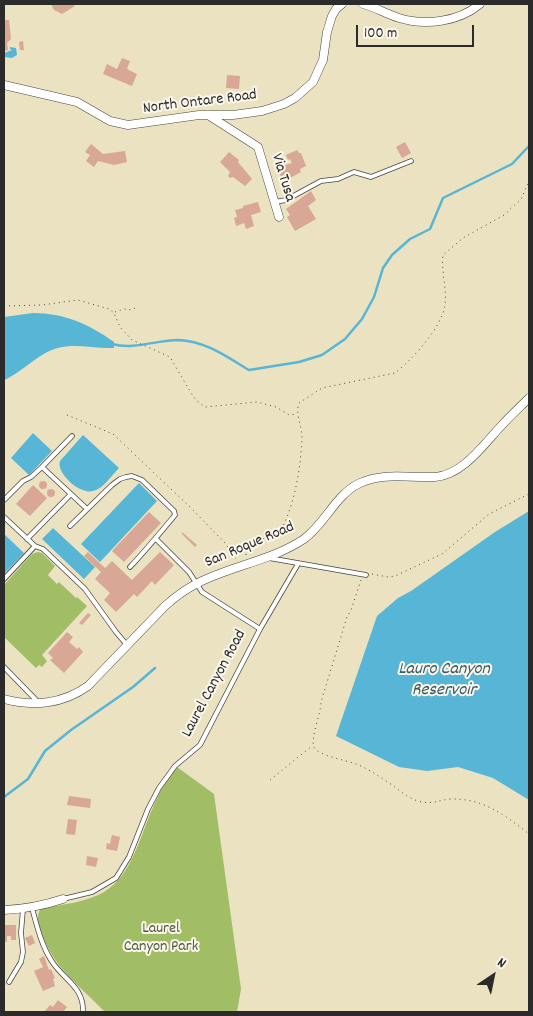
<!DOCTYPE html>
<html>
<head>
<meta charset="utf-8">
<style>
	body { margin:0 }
	#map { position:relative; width:533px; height:1016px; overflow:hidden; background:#eae2c0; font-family:Dekko,sans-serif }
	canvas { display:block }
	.frame { position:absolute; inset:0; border:5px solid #2b2b2b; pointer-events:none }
	.north { position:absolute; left:468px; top:951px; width:50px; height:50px; -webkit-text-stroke:4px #fbf7ec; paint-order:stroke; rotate:34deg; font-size:14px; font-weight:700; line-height:20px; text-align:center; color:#2b2b2b }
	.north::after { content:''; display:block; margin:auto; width:18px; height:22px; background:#2b2b2b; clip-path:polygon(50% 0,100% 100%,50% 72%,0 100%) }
	.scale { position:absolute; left:356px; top:25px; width:118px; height:22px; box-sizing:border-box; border:2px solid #2b2b2b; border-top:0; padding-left:6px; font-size:15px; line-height:18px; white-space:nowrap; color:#2b2b2b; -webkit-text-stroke:4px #fbf7ec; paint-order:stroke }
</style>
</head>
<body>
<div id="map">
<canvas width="533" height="1016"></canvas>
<div class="frame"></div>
<div class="north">N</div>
<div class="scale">100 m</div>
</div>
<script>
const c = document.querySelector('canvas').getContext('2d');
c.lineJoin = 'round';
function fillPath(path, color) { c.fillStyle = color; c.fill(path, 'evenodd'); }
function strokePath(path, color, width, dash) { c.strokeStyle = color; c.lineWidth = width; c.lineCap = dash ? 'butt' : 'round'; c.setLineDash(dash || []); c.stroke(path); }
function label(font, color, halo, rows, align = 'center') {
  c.font = font + ' Dekko,sans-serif'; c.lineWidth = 4; c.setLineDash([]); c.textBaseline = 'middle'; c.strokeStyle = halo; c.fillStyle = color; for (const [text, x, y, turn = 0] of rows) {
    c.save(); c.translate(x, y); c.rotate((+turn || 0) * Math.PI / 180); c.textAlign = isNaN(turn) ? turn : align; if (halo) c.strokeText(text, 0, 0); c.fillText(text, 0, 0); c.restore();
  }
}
const green = new Path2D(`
	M 38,552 L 42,553 L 55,566 L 48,575 L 57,584 L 59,582 L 76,598 L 77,597 L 87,606 L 42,655 L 47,661 L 42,667 L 39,665 L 36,668 L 4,637 L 4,585 L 32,554 Z
	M 177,767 L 214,794 L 241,989 L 237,1012 L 105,1012 C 80,986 51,966 41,930 C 38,923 36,915 41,908 C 61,905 87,902 104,892 C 134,874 141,831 155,803 C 161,789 168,778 177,767 Z`);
const water = new Path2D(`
	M 10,47 L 16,48 L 17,55 L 12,58 L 4,57 L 4,53 L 12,50 L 10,49 Z
	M 33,313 C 64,313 89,324 114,342 L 114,348 C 95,349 76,343 58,348 C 38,353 23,372 4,380 L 4,317 Z
	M 33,433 L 52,451 L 29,475 L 11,458 Z
	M 83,435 L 119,468 C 111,476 103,489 93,491 C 80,495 56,473 60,461 Z
	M 139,483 L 157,501 L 100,562 L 81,544 Z
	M 529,511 L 529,800 L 493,778 L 458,767 L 427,771 L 399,767 L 336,736 L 377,616 L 398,598 L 411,591 L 495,532 Z
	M 53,528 L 95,567 L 84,579 L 42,539 Z
	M 4,534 L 24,553 L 4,574 Z`);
const stream = new Path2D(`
	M 112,344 C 134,350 157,340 178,340 C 206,341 227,357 249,370 L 299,362 L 322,355 L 345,339 L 362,319 L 374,297 L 383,268 L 392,255 L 410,239 L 430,229 L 443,198 L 512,164 L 529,146
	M 4,797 L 28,779 L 45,751 L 71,730 L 133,687 L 155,668`);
const building = new Path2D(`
	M 51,4 L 73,4 L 75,6 L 62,14 L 54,10 Z
	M 4,20 L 9,20 L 11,39 L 7,43 L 8,50 L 4,51 Z
	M 23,41 L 24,50 L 20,50 L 19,42 Z
	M 122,58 L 130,61 L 127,69 L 137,74 L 132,86 L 103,74 L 107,64 L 117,69 Z
	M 227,75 L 240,76 L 239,89 L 226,88 Z
	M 405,142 L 411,153 L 402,158 L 396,147 Z
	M 91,144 L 103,154 L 125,151 L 127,162 L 114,165 L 98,161 L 94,167 L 86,161 L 90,155 L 85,152 Z
	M 297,150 L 299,153 L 301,153 L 306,166 L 300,169 L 301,172 L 290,178 L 288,174 L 281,177 L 276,165 L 284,161 L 285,165 L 292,163 L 290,159 L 288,160 L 286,155 Z
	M 229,152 L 239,160 L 238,162 L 252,179 L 245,186 L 233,177 L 230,178 L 228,176 L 230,172 L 220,162 Z
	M 311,191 L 316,200 L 308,206 L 316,219 L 295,231 L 287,217 L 290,215 L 286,209 Z
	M 258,202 L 261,212 L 251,215 L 254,226 L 246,229 L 244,223 L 236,226 L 234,218 L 237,217 L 235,210 L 243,208 L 243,206 Z
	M39 485a4 4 0 1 1 8 0a4 4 0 1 1-8 0Z
	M 33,485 L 47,498 L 30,516 L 16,504 Z
	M47 493a4 4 0 1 1 8 0a4 4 0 1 1-8 0Z
	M 149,512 L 161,523 L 124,562 L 112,551 Z
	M 182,532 L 197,545 L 195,547 L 182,534 Z
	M 88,552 L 105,568 L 112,561 L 132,580 L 160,552 L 174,565 L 155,585 L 152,581 L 137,597 L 134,594 L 116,612 L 104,600 L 110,593 L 95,579 L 101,572 L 84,556 Z
	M 88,613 L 91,615 L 82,625 L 79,623 Z
	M 67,632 L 73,637 L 69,642 L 77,649 L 79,647 L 83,652 L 64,673 L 50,660 L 53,658 L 48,653 Z
	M 69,796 L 91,799 L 90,808 L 67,805 Z
	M 68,819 L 77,820 L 75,835 L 66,834 Z
	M 112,835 L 120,837 L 117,851 L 106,849 L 107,843 L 110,844 Z
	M 87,856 L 98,858 L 96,867 L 86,865 Z
	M 4,925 L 16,925 L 16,940 L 11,940 L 11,936 L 7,936 L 7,942 L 4,941 Z
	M 32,935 L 35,943 L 29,946 L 25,938 Z
	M 44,956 L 49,970 L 51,969 L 55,978 L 53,979 L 55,986 L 43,991 L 34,971 L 43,967 L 39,959 Z
	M 58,1000 L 67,1007 L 63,1012 L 44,1012 L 50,1005 L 53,1007 Z`);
const path = new Path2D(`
	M 4,306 L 42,305 L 78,300 L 109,309 L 114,313 L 120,327 L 132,340 L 170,357 L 191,393 L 197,401 L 205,407 L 257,402 L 276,407 L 289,415 L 297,414
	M 115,312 L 124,309 L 132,310 L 135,308
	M 67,415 L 113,434 L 190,507 L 225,543 L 236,559
	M 246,555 C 247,537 277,541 285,522 C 296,496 301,465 302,437 C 302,426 295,414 299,403 L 322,388 L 395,373 C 412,360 442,327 445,305 C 447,288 441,272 443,255 L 463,238 L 504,215 L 521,199 L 529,181
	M 372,574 L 388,577 L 395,576 L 442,554 L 489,514 L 529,494
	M 361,580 L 351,610 L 347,617 L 321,702 C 321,713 310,739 314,747 C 318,756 346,760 356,764 C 369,769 380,777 392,785 C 400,791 408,798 418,801 C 430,805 439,800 451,799 C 483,798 506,816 529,834
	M 270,780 L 312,746`);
const lane = new Path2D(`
	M 275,202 L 286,200 L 321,181 L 338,179 L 354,172 L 371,177 L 411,161
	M 42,467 L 87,509
	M 4,500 L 23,481 L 31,477 L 42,467 L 72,436
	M 4,517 L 35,546
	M 70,526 L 112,485 L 120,479 L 126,477 L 132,476 L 142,480 L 174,511 L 175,515 C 160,533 146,550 130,567
	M 27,539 L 71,494
	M 156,539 L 189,572 L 202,592 L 260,629 L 298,564
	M 269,558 L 366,575
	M 4,579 L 35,546 L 43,549 L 85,589 L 116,632 L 127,645
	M 4,667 L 38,702
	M 63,899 L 92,892 L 116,878 L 129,857 L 148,809 L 159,788 L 175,766 L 200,745 L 260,629
	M 32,908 C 37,926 41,944 51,960 C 63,980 84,986 83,1012
	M 9,982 L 21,962 L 23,952 L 21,933 L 23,909`);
const street = new Path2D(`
	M 363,4 C 375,7 386,14 399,18 C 425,26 459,22 480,4
	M 4,85 L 77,102 L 110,121 L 128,125 L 199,115 L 233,115 L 262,111 L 284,104 L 295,98 L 313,82 L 323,60 L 327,32 L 332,16 L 336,9 L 342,4
	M 208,115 L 258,147 L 279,217
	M 4,699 C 33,707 63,704 88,686 L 165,606 C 174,598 184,590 196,584 C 230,566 271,561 304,539 C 325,524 336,494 360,483 C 384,472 409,478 435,477 C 463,475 484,444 502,425 C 511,415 520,407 529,398
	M 4,910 C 26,909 42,906 63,899`);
const streetNames = [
	["North Ontare Road",200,103,-7],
	["Via Tusa",282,178,73],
	["San Roque Road",250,546,-23],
	["Laurel Canyon Road",215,684,-62]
];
const parkNames = [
	["Laurel",161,930],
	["Canyon Park",161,948]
];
const waterNames = [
	["Lauro Canyon",444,671],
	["Reservoir",444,692]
];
fillPath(green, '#a1be66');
fillPath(water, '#57b5d5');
strokePath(stream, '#57b5d5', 2.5);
fillPath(building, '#d8a795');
strokePath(lane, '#484641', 5.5);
strokePath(street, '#484641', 9);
strokePath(path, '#484641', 1, [1, 4]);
strokePath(lane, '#fff', 4);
strokePath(street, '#fff', 8);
label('16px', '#2b2b2b', '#fbf7ec', streetNames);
label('16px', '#4e573d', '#fbf7ec', parkNames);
label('italic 18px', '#3a5b66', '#fbf7ec', waterNames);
</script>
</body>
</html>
